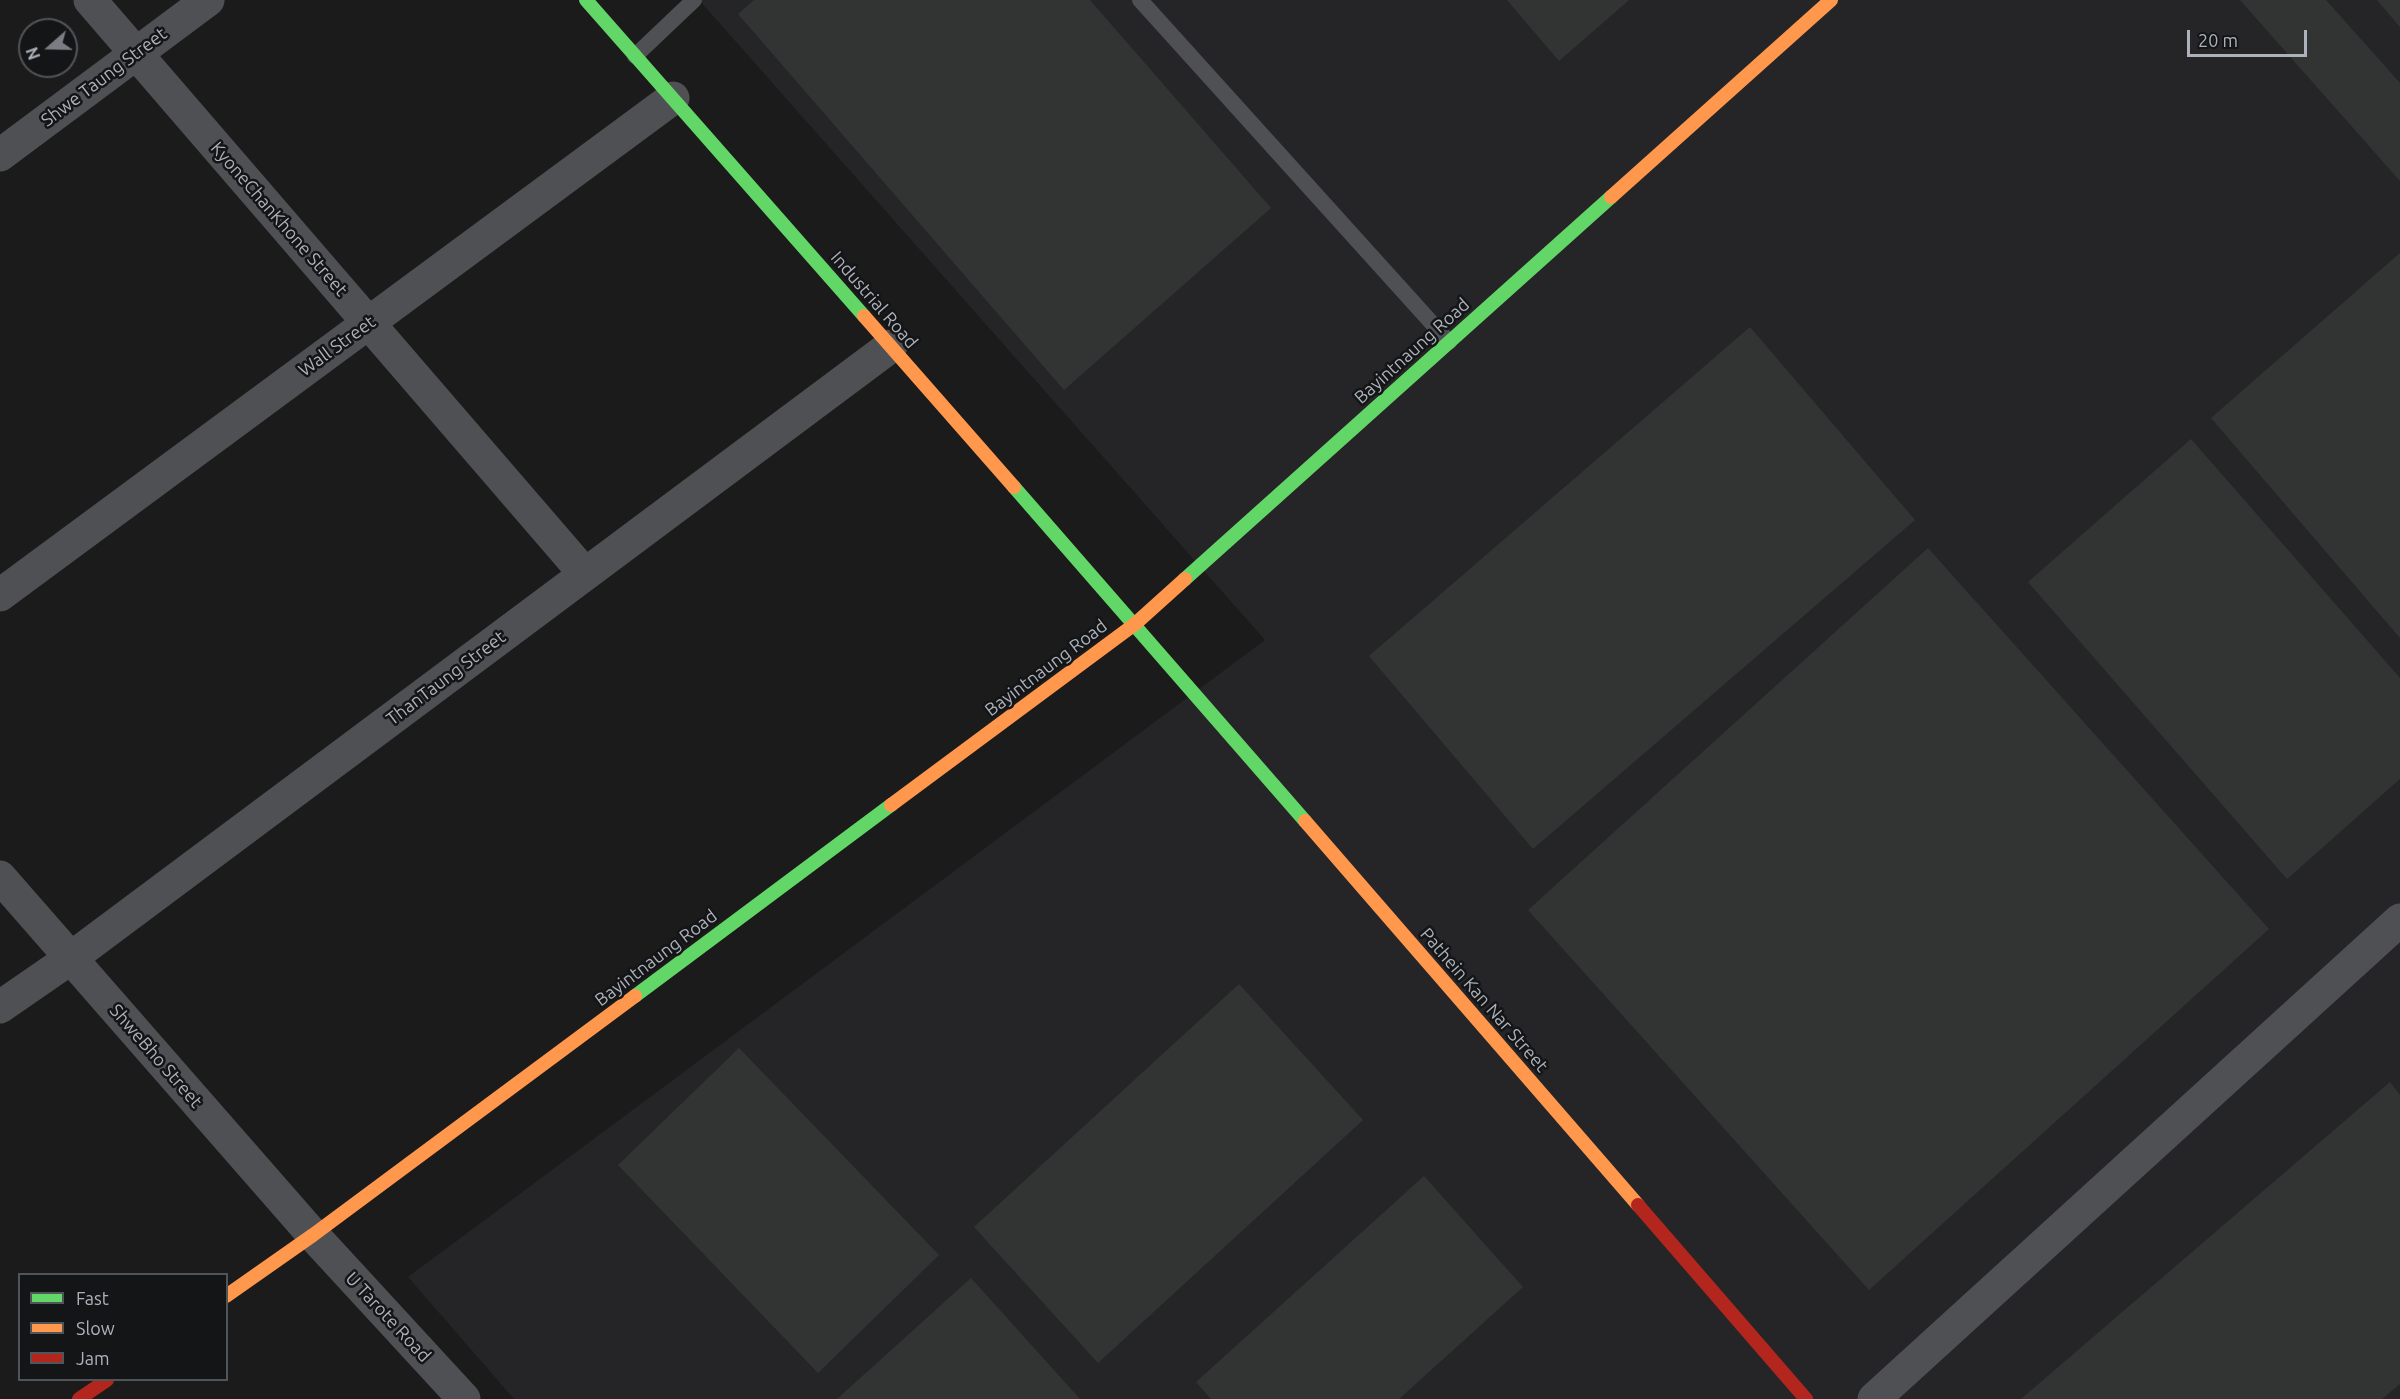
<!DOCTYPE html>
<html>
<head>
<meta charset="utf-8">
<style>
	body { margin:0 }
	#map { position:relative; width:2400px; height:1399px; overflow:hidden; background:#1b1b1b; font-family:Ubuntu,sans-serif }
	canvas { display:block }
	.legend { position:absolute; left:18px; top:1273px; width:210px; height:108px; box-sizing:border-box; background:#141517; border:2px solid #515458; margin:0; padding:8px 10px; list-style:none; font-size:18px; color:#adb2ba }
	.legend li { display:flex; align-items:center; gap:12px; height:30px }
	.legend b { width:30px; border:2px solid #515458 }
	.north { position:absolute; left:18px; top:18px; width:60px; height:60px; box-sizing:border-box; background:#141517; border:2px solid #515458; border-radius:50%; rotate:250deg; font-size:16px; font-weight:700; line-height:24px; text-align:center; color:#adb2ba }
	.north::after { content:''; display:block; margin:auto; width:21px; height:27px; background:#7a7d82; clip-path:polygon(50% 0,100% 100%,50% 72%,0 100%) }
	.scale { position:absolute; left:2187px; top:30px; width:120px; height:27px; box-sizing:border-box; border:3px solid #adb2ba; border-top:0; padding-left:8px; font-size:18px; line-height:21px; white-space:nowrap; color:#adb2ba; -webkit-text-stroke:4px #141517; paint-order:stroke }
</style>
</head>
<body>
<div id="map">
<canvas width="2400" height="1399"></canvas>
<ul class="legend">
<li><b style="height:8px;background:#63d668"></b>Fast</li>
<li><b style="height:8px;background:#ff974d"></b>Slow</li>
<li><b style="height:8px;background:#b3261e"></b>Jam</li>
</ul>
<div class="north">N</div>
<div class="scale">20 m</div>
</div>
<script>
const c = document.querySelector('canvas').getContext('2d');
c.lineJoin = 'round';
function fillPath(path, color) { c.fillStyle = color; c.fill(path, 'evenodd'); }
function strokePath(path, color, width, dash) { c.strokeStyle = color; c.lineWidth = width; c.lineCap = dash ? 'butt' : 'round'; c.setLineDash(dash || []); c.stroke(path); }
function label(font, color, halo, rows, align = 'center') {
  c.font = font + ' Ubuntu,sans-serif'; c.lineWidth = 5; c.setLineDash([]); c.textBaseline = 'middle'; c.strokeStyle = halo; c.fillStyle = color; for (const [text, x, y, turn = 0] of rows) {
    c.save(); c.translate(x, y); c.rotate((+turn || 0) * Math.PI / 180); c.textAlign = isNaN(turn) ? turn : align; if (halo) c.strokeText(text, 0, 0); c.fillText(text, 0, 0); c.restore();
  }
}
const built = new Path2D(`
	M 699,0 L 2400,0 L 2400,1399 L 514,1399 L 408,1277 L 1265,640 Z`);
const building = new Path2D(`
	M 754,0 L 1090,0 L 1271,208 L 1064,390 L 738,14 Z
	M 1507,0 L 1629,0 L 1559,61 Z
	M 2240,0 L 2326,0 L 2400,83 L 2400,181 Z
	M 2377,0 L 2400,0 L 2400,27 Z
	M 2400,253 L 2400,638 L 2211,418 Z
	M 1750,327 L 1915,520 L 1533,849 L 1369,656 Z
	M 2191,439 L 2400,678 L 2400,779 L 2287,879 L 2028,582 Z
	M 1928,548 L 2269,929 L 1869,1290 L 1528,910 Z
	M 1239,984 L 1363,1120 L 1098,1363 L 974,1227 Z
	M 739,1048 L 939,1255 L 818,1373 L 618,1165 Z
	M 2390,1082 L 2400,1095 L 2400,1384 L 2382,1399 L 2021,1399 Z
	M 1424,1176 L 1523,1287 L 1399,1399 L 1211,1399 L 1196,1382 Z
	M 971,1278 L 1080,1399 L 837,1399 Z`);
const lane = new Path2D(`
	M 1140,0 L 1449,342
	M 635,56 L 694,0`);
const street = new Path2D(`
	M 90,0 L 585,574
	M 0,155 L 208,0
	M 0,595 L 673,98
	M 0,877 L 313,1235 L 464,1399
	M 0,1007 L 71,958 L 891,346
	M 1874,1399 L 2400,920`);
const fast = new Path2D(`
	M 586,0 L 864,316
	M 1014,487 L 1305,821
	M 1185,579 L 1611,197
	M 635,996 L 891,805`);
const slow = new Path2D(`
	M 1611,197 L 1831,0
	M 864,316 L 1014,487
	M 891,805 L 1135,624 L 1185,579
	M 1305,821 L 1638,1205
	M 226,1296 L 313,1235 L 635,996`);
const jam = new Path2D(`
	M 1638,1205 L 1806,1399
	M 79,1399 L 107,1380`);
const streetNames = [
	["Shwe Taung Street",104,77,-37],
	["KyoneChanKhone Street",279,219,49],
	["Industrial Road",874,300,49],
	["Wall Street",337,346,-36],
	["Bayintnaung Road",1412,351,-42],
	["Bayintnaung Road",1046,668,-37],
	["ThanTaung Street",446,678,-37],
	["Bayintnaung Road",656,958,-37],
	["Pathein Kan Nar Street",1484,1000,49],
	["ShweBho Street",156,1056,49],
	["U Tarote Road",388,1317,47]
];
fillPath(built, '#252527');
fillPath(building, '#323333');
strokePath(lane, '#4f5053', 16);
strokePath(street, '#4f5053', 33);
strokePath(fast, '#63d668', 14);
strokePath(slow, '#ff974d', 14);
strokePath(jam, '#b3261e', 14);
label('18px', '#adb2ba', '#141517', streetNames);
</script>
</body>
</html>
